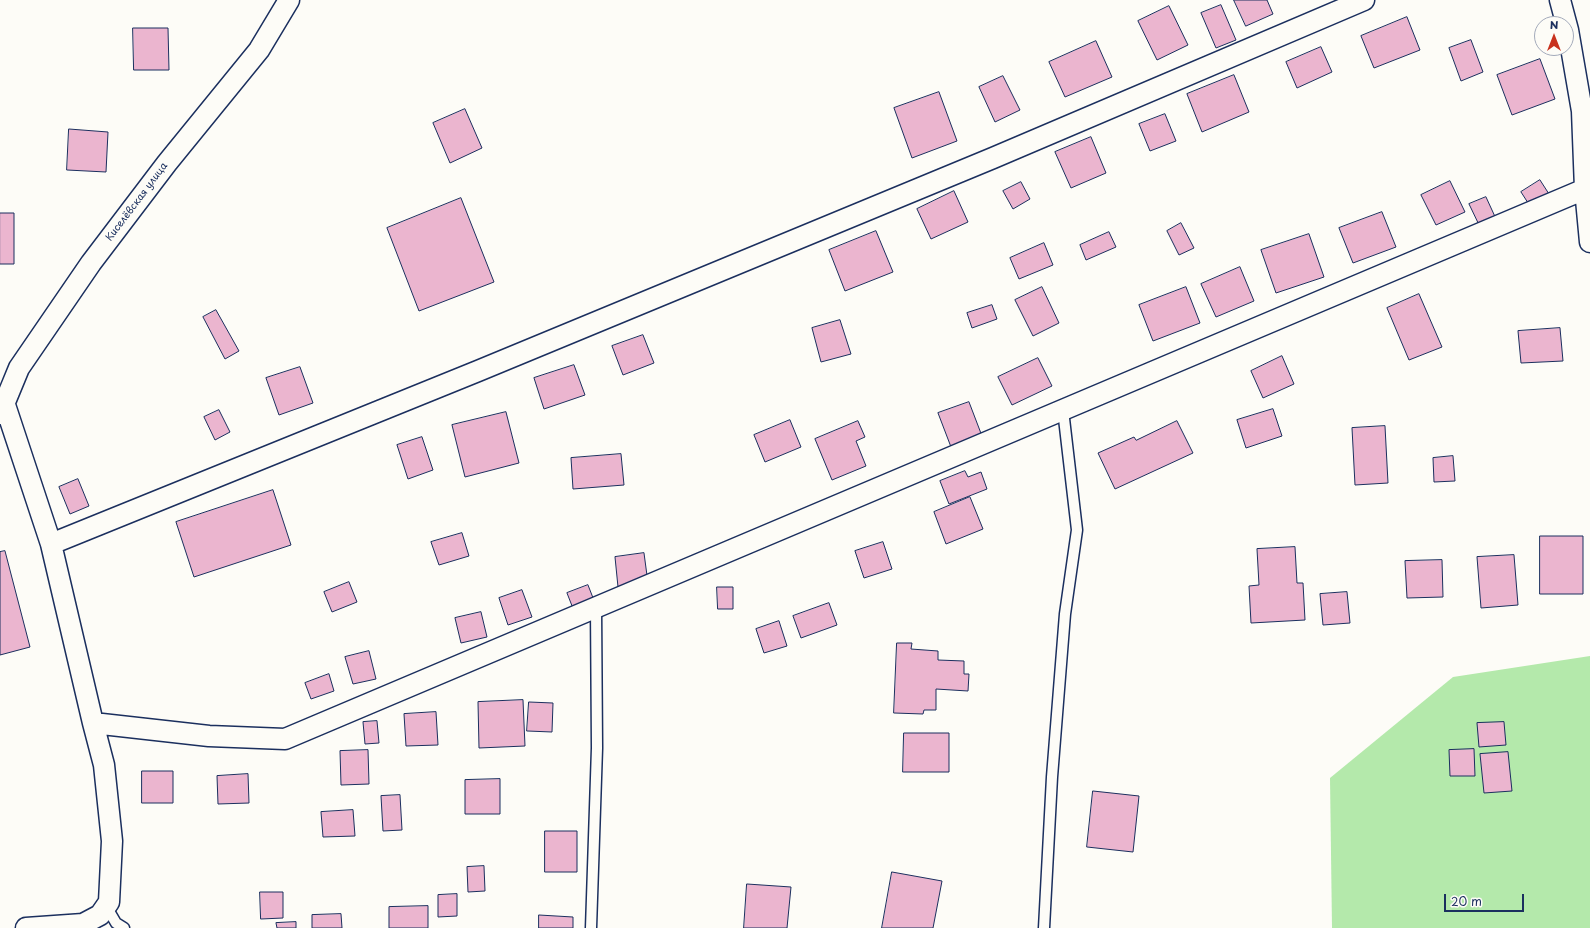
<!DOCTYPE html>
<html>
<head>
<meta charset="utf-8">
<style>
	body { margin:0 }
	#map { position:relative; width:1590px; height:928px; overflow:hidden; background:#fdfcf7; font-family:"Playpen Sans",sans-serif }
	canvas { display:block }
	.north { position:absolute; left:1534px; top:16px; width:40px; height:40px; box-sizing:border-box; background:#fdfcf7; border:1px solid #a3aaba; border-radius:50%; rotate:0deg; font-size:11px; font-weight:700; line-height:16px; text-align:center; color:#1b2f5e }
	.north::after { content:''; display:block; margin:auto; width:14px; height:18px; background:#c8321e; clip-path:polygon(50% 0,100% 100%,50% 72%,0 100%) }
	.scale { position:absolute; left:1444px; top:894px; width:80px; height:18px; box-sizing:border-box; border:2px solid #1b2f5e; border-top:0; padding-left:5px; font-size:12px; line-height:14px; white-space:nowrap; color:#1b2f5e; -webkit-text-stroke:3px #fdfcf7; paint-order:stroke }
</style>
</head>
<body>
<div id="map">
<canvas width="1590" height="928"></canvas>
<div class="north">N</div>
<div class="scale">20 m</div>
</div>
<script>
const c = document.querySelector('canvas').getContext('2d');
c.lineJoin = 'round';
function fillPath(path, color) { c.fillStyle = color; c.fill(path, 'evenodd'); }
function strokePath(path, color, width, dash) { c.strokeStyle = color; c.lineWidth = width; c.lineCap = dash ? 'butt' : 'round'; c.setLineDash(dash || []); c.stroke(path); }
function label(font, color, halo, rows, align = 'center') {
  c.font = font + ' "Playpen Sans",sans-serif'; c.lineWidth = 3; c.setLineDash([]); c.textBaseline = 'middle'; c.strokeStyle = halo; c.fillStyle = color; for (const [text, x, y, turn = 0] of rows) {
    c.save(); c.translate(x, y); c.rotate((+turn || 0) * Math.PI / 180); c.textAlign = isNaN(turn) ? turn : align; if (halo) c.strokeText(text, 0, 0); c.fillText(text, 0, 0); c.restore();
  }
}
const green = new Path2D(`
	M 1590,656 L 1590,928 L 1332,928 L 1330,778 L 1453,677 Z`);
const building = new Path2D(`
	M 1234,0 L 1267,0 L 1273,14 L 1246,26 Z
	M 1221,5 L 1236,40 L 1216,48 L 1201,13 Z
	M 1169,6 L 1188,45 L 1157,60 L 1138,21 Z
	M 1407,17 L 1420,50 L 1374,68 L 1361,36 Z
	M 133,28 L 168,28 L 169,70 L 134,70 Z
	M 1471,40 L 1483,72 L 1461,81 L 1449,48 Z
	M 1096,41 L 1112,77 L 1065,97 L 1049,62 Z
	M 1321,47 L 1332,72 L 1297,88 L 1286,62 Z
	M 1540,59 L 1555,99 L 1512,115 L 1497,75 Z
	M 1234,75 L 1249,112 L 1202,132 L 1187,94 Z
	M 1003,76 L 1020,110 L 995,122 L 979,87 Z
	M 939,92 L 957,141 L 912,158 L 894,108 Z
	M 465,109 L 482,148 L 450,163 L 433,123 Z
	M 1165,114 L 1176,141 L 1150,151 L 1139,124 Z
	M 69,129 L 108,132 L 106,172 L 67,170 Z
	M 1091,137 L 1106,173 L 1071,188 L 1055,152 Z
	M 1540,180 L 1549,194 L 1530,206 L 1521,192 Z
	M 1450,181 L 1465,212 L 1436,225 L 1421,195 Z
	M 1021,182 L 1030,199 L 1013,209 L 1003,191 Z
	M 954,191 L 968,222 L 931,239 L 917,209 Z
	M 1486,197 L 1497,221 L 1481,229 L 1469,204 Z
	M 461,198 L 494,282 L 419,311 L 387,228 Z
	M 1382,212 L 1396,247 L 1353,263 L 1339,228 Z
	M 0,213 L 14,213 L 14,264 L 0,264 Z
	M 1181,223 L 1194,248 L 1179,255 L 1167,231 Z
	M 876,231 L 893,272 L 845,291 L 829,250 Z
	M 1109,232 L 1116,247 L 1086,260 L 1080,245 Z
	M 1309,234 L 1324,277 L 1276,293 L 1261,250 Z
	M 1044,243 L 1053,265 L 1019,279 L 1010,258 Z
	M 1240,267 L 1254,301 L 1216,317 L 1201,284 Z
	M 1042,287 L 1059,323 L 1033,336 L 1015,300 Z
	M 1186,287 L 1200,323 L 1153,341 L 1139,305 Z
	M 1419,294 L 1442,347 L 1409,360 L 1387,308 Z
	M 992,305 L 997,319 L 972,328 L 967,313 Z
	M 216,310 L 239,351 L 225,359 L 203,317 Z
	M 840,320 L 851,354 L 821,362 L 812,328 Z
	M 1560,328 L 1563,361 L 1521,363 L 1518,331 Z
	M 643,335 L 654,363 L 623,375 L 612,346 Z
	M 1282,356 L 1294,384 L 1263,398 L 1251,371 Z
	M 1038,358 L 1052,386 L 1012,405 L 998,377 Z
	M 574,365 L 585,395 L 544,409 L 534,378 Z
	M 300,367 L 313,403 L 279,415 L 266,378 Z
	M 969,402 L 982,436 L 951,447 L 938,413 Z
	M 1273,409 L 1282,436 L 1246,448 L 1237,420 Z
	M 219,410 L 230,432 L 215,440 L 204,417 Z
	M 506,412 L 519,463 L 465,477 L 452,425 Z
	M 790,420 L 801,447 L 765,462 L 754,435 Z
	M 858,421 L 865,437 L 856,441 L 866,466 L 832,480 L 815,439 Z
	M 1177,421 L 1193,453 L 1115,489 L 1098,453 L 1134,437 L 1136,440 Z
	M 1385,426 L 1388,483 L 1355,485 L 1352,428 Z
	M 422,437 L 433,470 L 408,479 L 397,445 Z
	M 621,454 L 624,485 L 573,489 L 571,458 Z
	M 1453,456 L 1455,481 L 1434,482 L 1433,458 Z
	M 965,471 L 968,477 L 981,472 L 987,489 L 949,504 L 940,481 Z
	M 78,479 L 89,506 L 70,514 L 59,487 Z
	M 273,490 L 291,545 L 194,577 L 176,522 Z
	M 970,497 L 983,529 L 946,544 L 934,512 Z
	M 462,533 L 469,556 L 439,565 L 431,542 Z
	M 1540,536 L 1583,536 L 1583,594 L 1540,594 Z
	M 883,542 L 892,569 L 864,578 L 855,551 Z
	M 1295,547 L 1297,583 L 1303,583 L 1305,620 L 1251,623 L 1249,586 L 1259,585 L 1257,549 Z
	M 5,551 L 30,647 L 0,655 L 0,552 Z
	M 644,553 L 648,583 L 618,587 L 615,557 Z
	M 1514,555 L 1518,605 L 1481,608 L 1477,557 Z
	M 1442,560 L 1443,597 L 1407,598 L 1405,561 Z
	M 349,582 L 357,602 L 332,612 L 324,592 Z
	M 588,585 L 595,603 L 574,611 L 567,593 Z
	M 717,587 L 733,587 L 733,609 L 718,609 Z
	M 522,590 L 532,617 L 508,625 L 499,598 Z
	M 1347,592 L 1350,623 L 1323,625 L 1320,594 Z
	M 829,603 L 837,625 L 801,638 L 793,616 Z
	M 481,612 L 487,637 L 461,643 L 455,618 Z
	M 779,621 L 787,646 L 764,653 L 756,629 Z
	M 897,643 L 912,643 L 911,649 L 938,651 L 938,660 L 964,661 L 964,674 L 969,674 L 968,691 L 936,689 L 936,710 L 924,710 L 923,714 L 894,713 Z
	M 369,651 L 376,679 L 353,684 L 345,657 Z
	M 329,674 L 334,691 L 311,699 L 305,683 Z
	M 523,700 L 525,746 L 479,748 L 478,702 Z
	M 529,702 L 553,703 L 552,732 L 527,731 Z
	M 436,712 L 438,745 L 406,746 L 404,714 Z
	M 377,721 L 379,743 L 365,744 L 363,722 Z
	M 1504,722 L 1506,745 L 1479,747 L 1477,723 Z
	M 904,733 L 949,733 L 949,772 L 903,772 Z
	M 1474,749 L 1475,776 L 1450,776 L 1449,750 Z
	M 368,750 L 369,784 L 341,785 L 340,751 Z
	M 1508,752 L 1512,791 L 1484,793 L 1480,754 Z
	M 142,771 L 173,771 L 173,803 L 142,803 Z
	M 248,774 L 249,803 L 218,804 L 217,776 Z
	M 500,779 L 500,814 L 465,814 L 465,780 Z
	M 1093,791 L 1139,796 L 1133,852 L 1087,847 Z
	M 400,795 L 402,830 L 383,831 L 381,796 Z
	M 353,810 L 355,836 L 323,837 L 321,812 Z
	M 545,831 L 577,831 L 577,872 L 545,872 Z
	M 484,866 L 485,891 L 468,892 L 467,867 Z
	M 892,872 L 942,881 L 933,928 L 882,928 Z
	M 747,884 L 791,887 L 787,928 L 744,928 Z
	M 260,892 L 283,892 L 283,918 L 261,919 Z
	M 457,894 L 457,916 L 438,917 L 438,895 Z
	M 428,906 L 428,928 L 389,928 L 389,907 Z
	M 341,914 L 342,928 L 312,928 L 312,915 Z
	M 539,915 L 573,917 L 573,928 L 539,928 Z
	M 296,922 L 296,928 L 277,928 L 276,923 Z`);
const lane = new Path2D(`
	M 106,906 L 116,923 L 124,928
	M 591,928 L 597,748 L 596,607
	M 1044,928 L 1052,777 L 1065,614 L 1077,530 L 1063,410`);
const street = new Path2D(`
	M 1585,189 L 1590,242
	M 5,405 L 51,544 L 93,723 L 209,736 L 285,739 L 1585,189 L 1582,111 L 1568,30 L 1560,0
	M 0,414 L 19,368 L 91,263 L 167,163 L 259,50 L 289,0
	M 51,544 L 478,371 L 993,158 L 1364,0
	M 26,928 L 83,924 L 100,915 L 109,902 L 112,841 L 104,765 L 93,723`);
const streetNames = [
	["Киселёвская улица",137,202,-53]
];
fillPath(green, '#b4e9ab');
fillPath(building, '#ebb5cf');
strokePath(building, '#1b2f5e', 1);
strokePath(lane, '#1b2f5e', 13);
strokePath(street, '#1b2f5e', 23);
strokePath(lane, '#fdfcf7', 10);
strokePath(street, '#fdfcf7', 20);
label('10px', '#1b2f5e', '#fdfcf7', streetNames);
</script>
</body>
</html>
